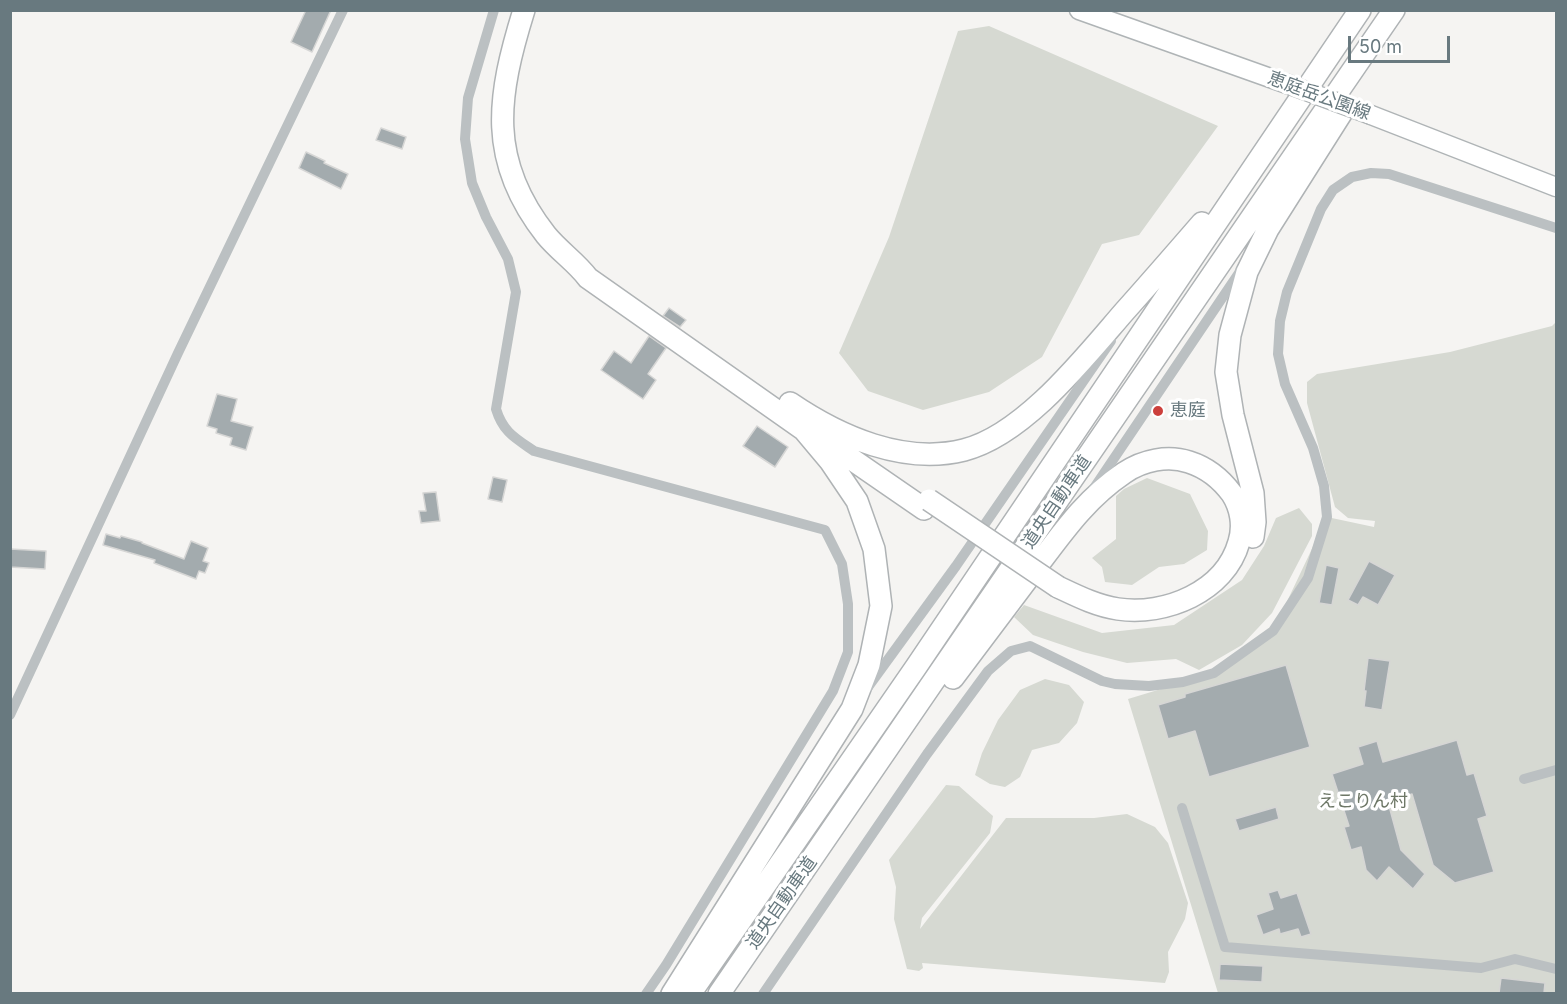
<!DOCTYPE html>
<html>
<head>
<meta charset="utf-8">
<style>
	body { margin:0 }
	#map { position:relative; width:1567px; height:1004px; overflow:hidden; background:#f5f4f2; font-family:Inter,sans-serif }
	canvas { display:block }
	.frame { position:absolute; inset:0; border:12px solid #68797f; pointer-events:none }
	.scale { position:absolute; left:1348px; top:36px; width:102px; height:27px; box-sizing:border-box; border:3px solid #68797f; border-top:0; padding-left:8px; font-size:18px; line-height:21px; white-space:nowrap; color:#68797f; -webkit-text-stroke:4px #fff; paint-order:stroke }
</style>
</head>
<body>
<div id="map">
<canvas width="1567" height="1004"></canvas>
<div class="frame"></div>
<div class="scale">50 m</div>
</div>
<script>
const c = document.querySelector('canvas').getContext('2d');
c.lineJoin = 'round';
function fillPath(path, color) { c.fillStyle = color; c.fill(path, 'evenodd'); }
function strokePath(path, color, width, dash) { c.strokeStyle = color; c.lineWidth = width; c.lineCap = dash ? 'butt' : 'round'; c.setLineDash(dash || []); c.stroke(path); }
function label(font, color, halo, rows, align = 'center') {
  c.font = font + ' Inter,"Noto Sans JP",sans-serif'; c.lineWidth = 6; c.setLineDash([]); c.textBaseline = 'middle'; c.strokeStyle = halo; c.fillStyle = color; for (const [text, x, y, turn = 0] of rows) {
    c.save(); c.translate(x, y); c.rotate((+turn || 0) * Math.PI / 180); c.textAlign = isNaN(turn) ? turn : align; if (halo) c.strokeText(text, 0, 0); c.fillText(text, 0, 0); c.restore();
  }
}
const green = new Path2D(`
	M 989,26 L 1218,126 L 1139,235 L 1102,244 L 1042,357 L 989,392 L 923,410 L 868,391 L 839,353 L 889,237 L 958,31 Z
	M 1556,322 L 1556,993 L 1218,993 L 1128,699 L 1214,673 L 1273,631 L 1327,517 L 1374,527 L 1375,521 L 1348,518 L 1335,507 L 1307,403 L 1307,382 L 1317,374 L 1450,352 L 1552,326 Z
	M 1147,478 L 1190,494 L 1208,531 L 1207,550 L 1184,564 L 1159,567 L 1132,585 L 1105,582 L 1102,567 L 1092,558 L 1116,539 L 1116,496 L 1124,489 Z
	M 1299,508 L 1312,524 L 1312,536 L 1272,613 L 1242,645 L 1199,670 L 1176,659 L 1127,663 L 1083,652 L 1033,635 L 1014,617 L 1024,605 L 1102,633 L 1174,625 L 1242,580 L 1264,546 L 1276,518 Z
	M 1045,679 L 1069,685 L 1084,702 L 1077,723 L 1059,743 L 1032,750 L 1020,777 L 1005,787 L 990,784 L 975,775 L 982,753 L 998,720 L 1020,690 Z
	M 946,785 L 959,786 L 993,816 L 990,833 L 922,918 L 920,929 L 1006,818 L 1094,818 L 1127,814 L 1155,827 L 1168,843 L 1188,903 L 1185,919 L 1168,952 L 1169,972 L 1165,983 L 922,963 L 923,968 L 919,971 L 907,969 L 894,919 L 896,887 L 889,860 Z`);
const building = new Path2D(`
	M 306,10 L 331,10 L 312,52 L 291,42 Z
	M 381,128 L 406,137 L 402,149 L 376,140 Z
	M 306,152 L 325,161 L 324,163 L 348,174 L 341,189 L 299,168 Z
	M 669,308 L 686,320 L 680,327 L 663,316 Z
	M 649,336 L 666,348 L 648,374 L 656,380 L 643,399 L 601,370 L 614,351 L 631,363 Z
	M 217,394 L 237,399 L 231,421 L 253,427 L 246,450 L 230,445 L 232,438 L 216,433 L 217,429 L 207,426 Z
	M 757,426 L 788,447 L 775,467 L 743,446 Z
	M 493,477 L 507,480 L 502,502 L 488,499 Z
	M 436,492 L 440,521 L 421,523 L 419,511 L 426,511 L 423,493 Z
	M 106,534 L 120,538 L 121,536 L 142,542 L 142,543 L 184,559 L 191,541 L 208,548 L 203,561 L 209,563 L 205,573 L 199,571 L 196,579 L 154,563 L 155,560 L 103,545 Z
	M 10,549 L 46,551 L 45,569 L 10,567 Z
	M 1369,561 L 1395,575 L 1378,605 L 1363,597 L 1358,605 L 1348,600 Z
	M 1326,565 L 1339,568 L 1332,605 L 1319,603 Z
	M 1368,658 L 1390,661 L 1382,710 L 1364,707 L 1366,691 L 1364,691 Z
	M 1286,665 L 1310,747 L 1209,777 L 1195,731 L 1168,739 L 1158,705 L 1185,697 L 1185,694 Z
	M 1457,740 L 1467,775 L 1474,773 L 1487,816 L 1478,819 L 1494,872 L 1455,883 L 1433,865 L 1412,794 L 1388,802 L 1401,850 L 1425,874 L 1413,889 L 1389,867 L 1377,881 L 1366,870 L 1361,847 L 1351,850 L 1344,827 L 1349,826 L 1332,774 L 1363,764 L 1358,747 L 1377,741 L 1383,762 Z
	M 1276,807 L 1279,819 L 1239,831 L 1235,819 Z
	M 1278,890 L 1281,898 L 1297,893 L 1311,934 L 1301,937 L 1298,929 L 1280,934 L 1279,929 L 1263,935 L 1256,915 L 1273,909 L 1268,893 Z
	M 1220,964 L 1263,966 L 1262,982 L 1219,980 Z
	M 1501,978 L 1545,983 L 1544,993 L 1499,993 Z`);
const minor = new Path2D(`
	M 494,10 L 468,98 L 465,139 L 472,183 L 486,217 L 508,259 L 516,292 L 496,409 C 503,432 515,438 534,451 L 825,530 L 842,564 L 848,604 L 848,652 L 833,691 L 666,965 L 646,994
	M 1094,488 L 1241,270
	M 868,687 L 956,566 L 1111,341
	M 10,715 L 178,353 L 343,10
	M 1524,779 L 1556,770
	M 1182,808 L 1225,947 L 1481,968 L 1515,959 L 1556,969
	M 763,994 L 927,754 L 988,671 L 1011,651 L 1030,646 L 1102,681 L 1115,684 L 1149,686 L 1183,682 L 1214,673 L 1273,631 L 1308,578 L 1327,517 L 1324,486 L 1313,448 L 1285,384 L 1278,354 L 1280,321 L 1287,292 L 1321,209 L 1333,190 L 1352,177 L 1371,173 L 1389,174 L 1556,228`);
const major = new Path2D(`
	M 1079,10 L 1290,85
	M 1371,115 L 1556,187`);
const highway = new Path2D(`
	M 524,10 C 497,97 487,160 546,235 C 559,251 576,262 588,278 L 804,430 L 830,461 L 857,501 L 874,549 L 881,606 L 869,665 L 852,709 L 672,994
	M 790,403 C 840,437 904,465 964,450 C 1024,435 1085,357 1124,312 C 1150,283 1176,253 1202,223
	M 818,436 L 924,509
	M 1253,537 L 1255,522 L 1253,493 L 1233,415 L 1226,372 L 1230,335 L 1247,272 L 1268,229 L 1344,109
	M 953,678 C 979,643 1006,608 1032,573 C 1061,535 1084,500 1124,473 C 1143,460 1168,455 1189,462 C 1208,468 1221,479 1232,494 C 1241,508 1244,526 1239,542 C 1225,592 1165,616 1118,609 C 1097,606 1077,596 1058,587
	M 690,994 L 916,667 L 1360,10
	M 719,994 L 1394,10`);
const majorBridge = new Path2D(`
	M 1290,85 L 1371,115`);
const highwayBridge = new Path2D(`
	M 929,500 L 1058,587`);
const markers = [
	[1158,411,6,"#cc403c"]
];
const streetNames = [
	["恵庭岳公園線",1319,96,20],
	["道央自動車道",1057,502,-56],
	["道央自動車道",782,903,-55]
];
const poiNames = [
	["恵庭",1170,411]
];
const parkNames = [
	["えこりん村",1363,802]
];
fillPath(green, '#d6d9d2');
fillPath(building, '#a3abae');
strokePath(building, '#d6d6d5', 1.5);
strokePath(major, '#afb4b6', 21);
strokePath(highway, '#afb3b5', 24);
strokePath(minor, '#bbc0c2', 10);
strokePath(major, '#fff', 18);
strokePath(highway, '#fff', 21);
strokePath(majorBridge, '#afb4b6', 21, []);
strokePath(highwayBridge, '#afb3b5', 24, []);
strokePath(majorBridge, '#fff', 18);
strokePath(highwayBridge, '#fff', 21);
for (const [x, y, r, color] of markers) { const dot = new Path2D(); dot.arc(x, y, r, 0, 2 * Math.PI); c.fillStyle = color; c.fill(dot); strokePath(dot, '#fff', 2); }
label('18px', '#68797f', '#fff', streetNames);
label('18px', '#68797f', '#fff', poiNames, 'left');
label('18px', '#6d7766', '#fff', parkNames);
</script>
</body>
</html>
